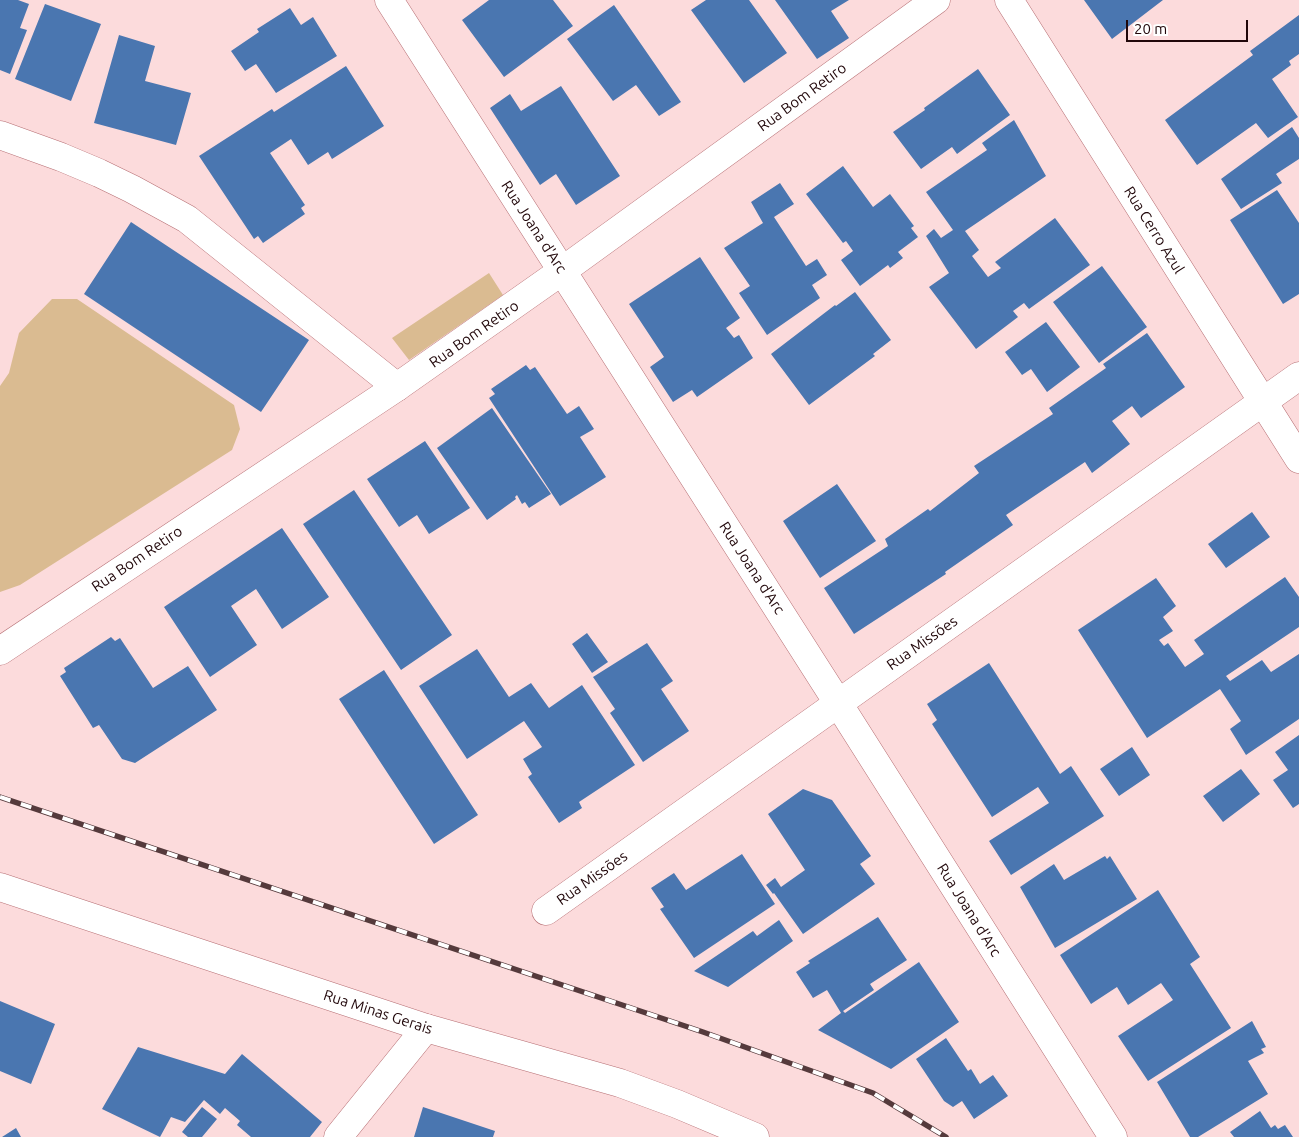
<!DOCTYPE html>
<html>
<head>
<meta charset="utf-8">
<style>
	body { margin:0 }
	#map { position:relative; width:1299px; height:1137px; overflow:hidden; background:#fcdbdc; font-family:Ubuntu,sans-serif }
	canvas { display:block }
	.scale { position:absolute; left:1126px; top:20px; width:122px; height:22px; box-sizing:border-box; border:2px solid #21070a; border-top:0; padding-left:6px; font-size:15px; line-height:18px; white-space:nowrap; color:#21070a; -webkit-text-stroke:4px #fff; paint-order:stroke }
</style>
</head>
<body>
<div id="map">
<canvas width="1299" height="1137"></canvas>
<div class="scale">20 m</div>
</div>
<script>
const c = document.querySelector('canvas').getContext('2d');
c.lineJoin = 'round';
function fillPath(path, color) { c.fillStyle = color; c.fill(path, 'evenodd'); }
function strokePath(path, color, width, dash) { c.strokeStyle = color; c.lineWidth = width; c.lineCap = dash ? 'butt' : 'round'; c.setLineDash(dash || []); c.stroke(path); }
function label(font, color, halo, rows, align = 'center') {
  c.font = font + ' Ubuntu,sans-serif'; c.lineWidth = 5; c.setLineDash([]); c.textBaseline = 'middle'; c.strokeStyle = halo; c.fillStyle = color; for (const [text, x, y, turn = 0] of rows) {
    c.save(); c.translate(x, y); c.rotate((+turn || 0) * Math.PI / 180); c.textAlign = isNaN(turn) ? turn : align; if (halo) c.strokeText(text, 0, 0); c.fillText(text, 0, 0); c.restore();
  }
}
const green = new Path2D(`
	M 489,273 L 503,295 L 409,360 L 392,338 Z
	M 52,299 L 77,299 L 234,405 L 240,429 L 232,450 L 20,585 L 0,592 L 0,386 L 9,373 L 19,333 Z`);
const building = new Path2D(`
	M 0,0 L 18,0 L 29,4 L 20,28 L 27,30 L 10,74 L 0,70 Z
	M 489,0 L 553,0 L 573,26 L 504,77 L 462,20 Z
	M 706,0 L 749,0 L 787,53 L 744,83 L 691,10 Z
	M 775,0 L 849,0 L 831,11 L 849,38 L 817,59 Z
	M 1084,0 L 1163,0 L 1112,39 Z
	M 45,4 L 101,24 L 71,101 L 15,79 Z
	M 614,5 L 681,102 L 659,116 L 636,85 L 613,101 L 567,39 Z
	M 290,8 L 301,25 L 313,17 L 337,56 L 276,93 L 256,64 L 245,71 L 231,51 L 259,32 L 257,29 Z
	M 1299,15 L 1299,54 L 1289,61 L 1291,65 L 1272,79 L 1298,117 L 1268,138 L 1256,123 L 1197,165 L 1165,120 L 1253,55 L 1250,51 Z
	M 119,35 L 155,46 L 145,81 L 191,93 L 176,145 L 94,123 Z
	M 346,66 L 384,126 L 332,159 L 328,152 L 308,165 L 291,139 L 270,153 L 305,205 L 301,208 L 305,214 L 263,243 L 258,236 L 254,239 L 199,156 L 272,109 L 274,112 Z
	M 978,69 L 1010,115 L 957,154 L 952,147 L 921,169 L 893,132 L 925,110 L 924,108 Z
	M 561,86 L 620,176 L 576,205 L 556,174 L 540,185 L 490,108 L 510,94 L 521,111 Z
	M 1014,120 L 1046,176 L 965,231 L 979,250 L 972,256 L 988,277 L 1001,268 L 995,262 L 1055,218 L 1090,265 L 1029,309 L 1024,303 L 1013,311 L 1018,317 L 976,349 L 929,287 L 949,273 L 926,236 L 934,229 L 941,238 L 953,230 L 926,192 L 987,150 L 982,143 Z
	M 1292,127 L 1299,138 L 1299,159 L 1276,174 L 1282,183 L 1241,209 L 1221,179 Z
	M 843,166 L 873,207 L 890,194 L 914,226 L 911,228 L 918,237 L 898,252 L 903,258 L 890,268 L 888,265 L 860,286 L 841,260 L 853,251 L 846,241 L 843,243 L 806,194 Z
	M 780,183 L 794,204 L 774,217 L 806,266 L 817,259 L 827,275 L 812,285 L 820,298 L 767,335 L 739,293 L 750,286 L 724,248 L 763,223 L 751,202 Z
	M 1277,190 L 1299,223 L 1299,294 L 1283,304 L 1230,220 Z
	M 131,222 L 309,340 L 261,412 L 84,294 Z
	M 700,257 L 740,318 L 726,328 L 734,338 L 739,335 L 753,358 L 697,397 L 692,390 L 673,402 L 650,367 L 664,357 L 629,304 Z
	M 1102,266 L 1147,327 L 1099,363 L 1053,302 Z
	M 855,292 L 891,340 L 873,354 L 875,356 L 809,405 L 771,354 L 835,305 L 836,306 Z
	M 1046,322 L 1080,367 L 1047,392 L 1031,369 L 1022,375 L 1005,352 Z
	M 1147,333 L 1185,387 L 1141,418 L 1132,406 L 1112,421 L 1130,444 L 1092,473 L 1085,462 L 1006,515 L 1013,525 L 945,572 L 946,574 L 854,634 L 824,588 L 888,546 L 885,539 L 928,509 L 930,511 L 979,473 L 974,466 L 1053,414 L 1049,408 L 1106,368 L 1103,364 Z
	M 526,365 L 530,370 L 535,367 L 567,414 L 579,406 L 594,429 L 580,437 L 606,477 L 560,506 L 489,398 L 495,394 L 491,389 Z
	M 492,408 L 551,494 L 529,508 L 525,502 L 522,504 L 517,495 L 515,497 L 516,499 L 487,520 L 437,448 Z
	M 425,441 L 470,508 L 429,534 L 417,515 L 399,527 L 367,479 Z
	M 837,484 L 876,541 L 820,578 L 783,521 Z
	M 354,490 L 452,635 L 401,670 L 303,524 Z
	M 1252,512 L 1270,537 L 1226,568 L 1208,544 Z
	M 282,528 L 329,597 L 282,629 L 256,589 L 231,606 L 257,645 L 210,677 L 164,607 Z
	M 1285,577 L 1299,597 L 1299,627 L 1226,676 L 1230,681 L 1262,660 L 1271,672 L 1299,654 L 1299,719 L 1246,755 L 1230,729 L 1241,721 L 1220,689 L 1147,738 L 1078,630 L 1156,578 L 1176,606 L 1163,617 L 1173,631 L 1159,640 L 1164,646 L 1168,643 L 1185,667 L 1204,654 L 1194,640 Z
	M 587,633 L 608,662 L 592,673 L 572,644 Z
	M 111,637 L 115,641 L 120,638 L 153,688 L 188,666 L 217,710 L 135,763 L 122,759 L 99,725 L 93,728 L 60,676 L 66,672 L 64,668 Z
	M 647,643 L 673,681 L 661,689 L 689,731 L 643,762 L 610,713 L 615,709 L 593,677 Z
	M 477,649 L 509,697 L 531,683 L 549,708 L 582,685 L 635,765 L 579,802 L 582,808 L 559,823 L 528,777 L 532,774 L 523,759 L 542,747 L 524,721 L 467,759 L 419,686 Z
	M 989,663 L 1060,774 L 1071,766 L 1104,816 L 1011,875 L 989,841 L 1049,803 L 1038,787 L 992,817 L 932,724 L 937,720 L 927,704 Z
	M 384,670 L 478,815 L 434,844 L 339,699 Z
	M 1299,735 L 1299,804 L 1293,808 L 1273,780 L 1288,770 L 1275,752 Z
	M 1132,747 L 1150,775 L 1119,796 L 1100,769 Z
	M 1241,769 L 1260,794 L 1223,822 L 1203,796 Z
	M 803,789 L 832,800 L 871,856 L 860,864 L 875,884 L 803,934 L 774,893 L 773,894 L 766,885 L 775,878 L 781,887 L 805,870 L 768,814 Z
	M 742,854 L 775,904 L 694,958 L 660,909 L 664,907 L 651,888 L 674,873 L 686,890 Z
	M 1105,856 L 1107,859 L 1110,856 L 1137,899 L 1055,948 L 1020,887 L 1054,864 L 1064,880 Z
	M 1158,890 L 1200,957 L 1190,964 L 1231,1028 L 1148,1081 L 1118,1036 L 1173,1000 L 1161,983 L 1128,1005 L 1117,987 L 1091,1004 L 1060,955 Z
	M 878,917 L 907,960 L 870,984 L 874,990 L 843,1011 L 845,1013 L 919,962 L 959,1022 L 891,1069 L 818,1030 L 841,1013 L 827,990 L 813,998 L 796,972 L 810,963 L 808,961 Z
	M 779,920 L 793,941 L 728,987 L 694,971 L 753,931 L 757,936 Z
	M 0,1001 L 55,1024 L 31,1084 L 0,1071 Z
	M 1252,1021 L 1266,1047 L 1261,1049 L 1264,1053 L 1248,1061 L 1268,1094 L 1198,1137 L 1190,1137 L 1157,1082 Z
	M 946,1038 L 968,1071 L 971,1069 L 980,1084 L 993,1075 L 1008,1096 L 974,1119 L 962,1101 L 953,1107 L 944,1101 L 916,1059 Z
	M 138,1047 L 225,1074 L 242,1054 L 322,1122 L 310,1137 L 251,1137 L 237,1125 L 240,1121 L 225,1108 L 220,1114 L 204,1100 L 185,1122 L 171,1117 L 160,1137 L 102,1109 Z
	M 202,1107 L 217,1119 L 202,1137 L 188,1137 L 182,1132 Z
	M 423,1107 L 495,1131 L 493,1137 L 414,1137 Z
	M 1260,1111 L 1271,1128 L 1275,1125 L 1278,1129 L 1285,1125 L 1293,1137 L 1234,1137 L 1230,1132 Z
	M 16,1128 L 21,1137 L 2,1137 Z`);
const minor = new Path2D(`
	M 389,0 L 838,703 L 1113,1137
	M 1009,0 L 1299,459
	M 0,135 L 61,157 L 99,173 L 132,189 L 187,219 L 397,387
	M 546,911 L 1299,376
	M 338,1137 L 426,1028`);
const tertiary = new Path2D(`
	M 0,651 L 397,387 L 562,271 L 936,0`);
const secondary = new Path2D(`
	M 0,887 L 426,1028 L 620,1083 L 677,1104 L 755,1137`);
const rail = new Path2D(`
	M 0,797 L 703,1032 L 873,1093 L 946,1137`);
const streetNames = [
	["Rua Bom Retiro",802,97,-36],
	["Rua Joana d'Arc",534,227,57],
	["Rua Cerro Azul",1154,230,58],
	["Rua Bom Retiro",474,334,-35],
	["Rua Bom Retiro",137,559,-34],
	["Rua Joana d'Arc",752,568,57],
	["Rua Missões",922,643,-35],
	["Rua Missões",592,878,-35],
	["Rua Joana d'Arc",969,910,58],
	["Rua Minas Gerais",378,1012,18]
];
fillPath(green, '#dabb91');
fillPath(building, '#4a76b0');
strokePath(minor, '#b66e73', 29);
strokePath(tertiary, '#b66e73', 29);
strokePath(secondary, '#b66e73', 29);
strokePath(minor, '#fff', 28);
strokePath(tertiary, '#fff', 28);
strokePath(secondary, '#fff', 28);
strokePath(rail, '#553a3c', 5.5);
strokePath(rail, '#fff', 4, [11]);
label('15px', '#21070a', '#fff', streetNames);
</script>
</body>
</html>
